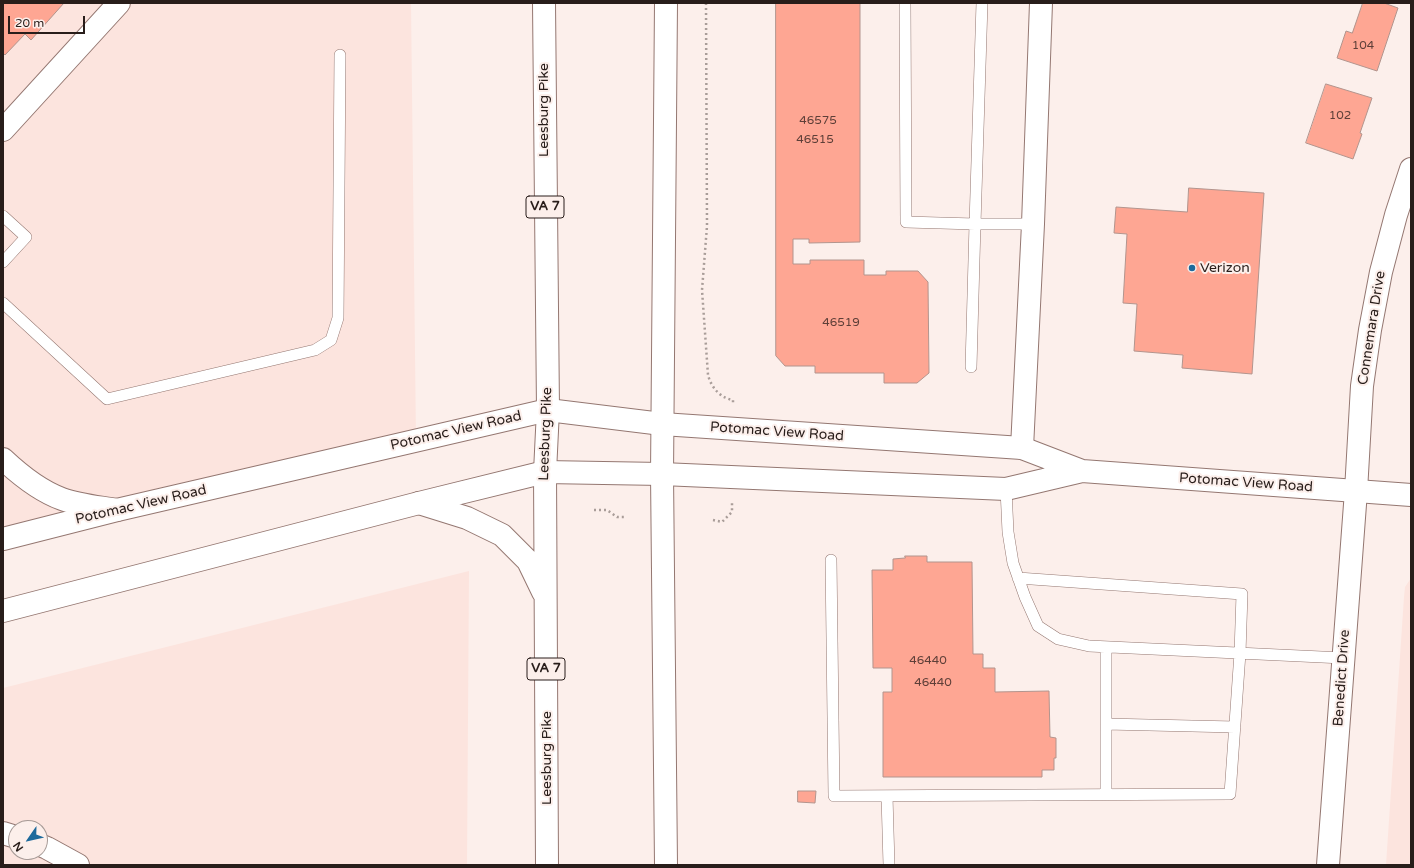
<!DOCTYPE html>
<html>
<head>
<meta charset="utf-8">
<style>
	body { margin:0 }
	#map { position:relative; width:1414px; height:868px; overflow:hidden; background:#fcefeb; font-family:"Varela Round",sans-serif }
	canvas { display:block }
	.frame { position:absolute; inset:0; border:4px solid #281d1a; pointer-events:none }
	.north { position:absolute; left:8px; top:820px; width:40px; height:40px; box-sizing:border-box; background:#fcefeb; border:1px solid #a79b97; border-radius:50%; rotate:236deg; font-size:11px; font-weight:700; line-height:16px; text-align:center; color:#281d1a }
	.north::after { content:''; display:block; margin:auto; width:14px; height:18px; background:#1d6a9c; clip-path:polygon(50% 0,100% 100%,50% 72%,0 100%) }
	.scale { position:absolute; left:8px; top:16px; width:77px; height:18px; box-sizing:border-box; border:2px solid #281d1a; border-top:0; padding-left:5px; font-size:12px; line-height:14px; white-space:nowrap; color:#281d1a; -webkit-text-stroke:3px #fcefeb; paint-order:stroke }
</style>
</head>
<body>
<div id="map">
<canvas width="1414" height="868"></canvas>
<div class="frame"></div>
<div class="north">N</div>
<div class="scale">20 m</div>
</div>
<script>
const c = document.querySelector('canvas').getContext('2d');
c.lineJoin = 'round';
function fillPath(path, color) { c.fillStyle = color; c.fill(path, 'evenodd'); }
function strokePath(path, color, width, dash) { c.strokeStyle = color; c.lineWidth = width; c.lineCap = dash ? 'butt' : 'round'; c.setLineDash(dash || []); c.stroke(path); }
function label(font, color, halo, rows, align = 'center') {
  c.font = font + ' "Varela Round",sans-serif'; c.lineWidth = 4; c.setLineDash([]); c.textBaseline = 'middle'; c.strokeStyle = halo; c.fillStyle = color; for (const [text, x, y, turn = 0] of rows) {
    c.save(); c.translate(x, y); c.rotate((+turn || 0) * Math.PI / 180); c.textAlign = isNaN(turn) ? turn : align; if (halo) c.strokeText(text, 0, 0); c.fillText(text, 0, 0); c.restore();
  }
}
const built = new Path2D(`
	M 3,3 L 411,3 L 416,440 L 3,539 Z
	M 469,571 L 467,865 L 3,865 L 3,688 ZM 16,828 L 40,828 L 40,852 L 16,852 Z
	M 1411,578 L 1411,865 L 1386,865 L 1404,597 L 1405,587 Z`);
const building = new Path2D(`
	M 3,3 L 64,3 L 31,40 L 25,34 L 5,55 L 3,53 Z
	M 776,3 L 860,3 L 860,242 L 809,243 L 809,239 L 793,239 L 793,264 L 810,264 L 810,260 L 864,260 L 864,275 L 886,275 L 886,271 L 918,271 L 928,282 L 929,373 L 917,383 L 884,383 L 884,373 L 815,373 L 815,366 L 785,366 L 776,356 Z
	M 1363,3 L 1384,3 L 1398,8 L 1377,71 L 1337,58 L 1346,31 L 1352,33 Z
	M 1326,84 L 1372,98 L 1360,133 L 1362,134 L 1353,159 L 1306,143 Z
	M 1189,188 L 1264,193 L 1252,374 L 1182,368 L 1183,355 L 1134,351 L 1137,304 L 1123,303 L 1127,234 L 1114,233 L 1116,207 L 1187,212 Z
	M 905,556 L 927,556 L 927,562 L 972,562 L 973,654 L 983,654 L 983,668 L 995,668 L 995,692 L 1049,691 L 1050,737 L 1056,738 L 1056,758 L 1054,758 L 1054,770 L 1042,770 L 1042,777 L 883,777 L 883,692 L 892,692 L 892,668 L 873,668 L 872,570 L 893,570 L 893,559 L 905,558 Z
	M 798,791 L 816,791 L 815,803 L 798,802 Z`);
const path = new Path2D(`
	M 706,3 L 707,226 L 702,290 L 708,375 C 711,387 720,398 733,400 L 733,405
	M 594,510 L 607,510 L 617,517 L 625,517
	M 713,520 L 722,522 L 732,512 L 732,503`);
const service = new Path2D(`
	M 905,3 L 906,222 L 975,224 L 971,367
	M 982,3 L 975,224 L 1033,224
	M 3,216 L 26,237 L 3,262
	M 3,303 L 107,399 L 315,350 L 331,340 L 338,318 L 340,55
	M 1006,489 L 1008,532 L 1013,563 L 1025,597 L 1038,626 L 1058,639 L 1089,646 L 1343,658
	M 831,560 L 834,796 L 1230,794 L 1240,653 L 1242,594 L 1018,578
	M 1106,724 L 1235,727
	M 1106,794 L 1106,647
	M 887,796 L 889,865`);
const minor = new Path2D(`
	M 3,130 L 119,3
	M 1022,448 L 1033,224 L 1041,3
	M 1356,491 L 1362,386 L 1370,330 L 1381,272 L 1396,215 L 1411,169
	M 3,833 L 16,837
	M 40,845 L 47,848 L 78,865`);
const tertiary = new Path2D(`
	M 3,459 C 20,475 40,491 62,499 C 78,505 100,507 117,510
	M 1328,865 L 1356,491`);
const secondary = new Path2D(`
	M 3,539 L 117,510 L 548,410 L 662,424 L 1022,448 L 1082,471 L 1411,495
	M 3,611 L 419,503 L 545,472 L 662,474 L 1006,489 L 1082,471`);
const trunk = new Path2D(`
	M 544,3 L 548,410 L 545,472 L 547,865
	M 419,503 L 467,518 L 502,535 L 528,561 L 543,592
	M 666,865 L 662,474 L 666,3`);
const markers = [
	[1192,268,4,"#1d6a9c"]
];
const numberNames = [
	["104",1363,46],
	["102",1340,116],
	["46575",818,121],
	["46515",815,140],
	["46519",841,323],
	["46440",928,661],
	["46440",933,683]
];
const shields = [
	[545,207,38],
	[546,669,38]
];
const shieldNames = [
	["VA 7",545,207],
	["VA 7",546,669]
];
const streetNames = [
	["Leesburg Pike",544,110,-90],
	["Connemara Drive",1372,328,-81],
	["Potomac View Road",456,431,-13],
	["Potomac View Road",777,432,4],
	["Leesburg Pike",546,434,-88],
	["Potomac View Road",1246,483,4],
	["Potomac View Road",141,505,-13],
	["Benedict Drive",1342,678,-86],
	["Leesburg Pike",547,758,-90]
];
const poiNames = [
	["Verizon",1200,268]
];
fillPath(built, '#fce4de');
fillPath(building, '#fea693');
strokePath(building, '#b2948d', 1);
strokePath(service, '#947771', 12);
strokePath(minor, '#947771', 24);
strokePath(tertiary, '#947771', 24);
strokePath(secondary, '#947771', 24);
strokePath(trunk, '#947771', 24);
strokePath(path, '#a99d99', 2.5, [2, 3]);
strokePath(service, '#fff', 11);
strokePath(minor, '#fff', 22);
strokePath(tertiary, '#fff', 22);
strokePath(secondary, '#fff', 22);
strokePath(trunk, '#fff', 22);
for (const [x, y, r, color] of markers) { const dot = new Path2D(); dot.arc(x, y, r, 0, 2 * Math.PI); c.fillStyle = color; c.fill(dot); strokePath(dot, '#fcefeb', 1.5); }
label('12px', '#5e3f38', null, numberNames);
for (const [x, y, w] of shields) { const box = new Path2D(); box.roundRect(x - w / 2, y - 11, w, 22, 3); c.fillStyle = '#fcefeb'; c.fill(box); strokePath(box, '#281d1a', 1); }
label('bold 13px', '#281d1a', null, shieldNames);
label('14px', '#281d1a', '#fcefeb', streetNames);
label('14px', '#281d1a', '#fcefeb', poiNames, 'left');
</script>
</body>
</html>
